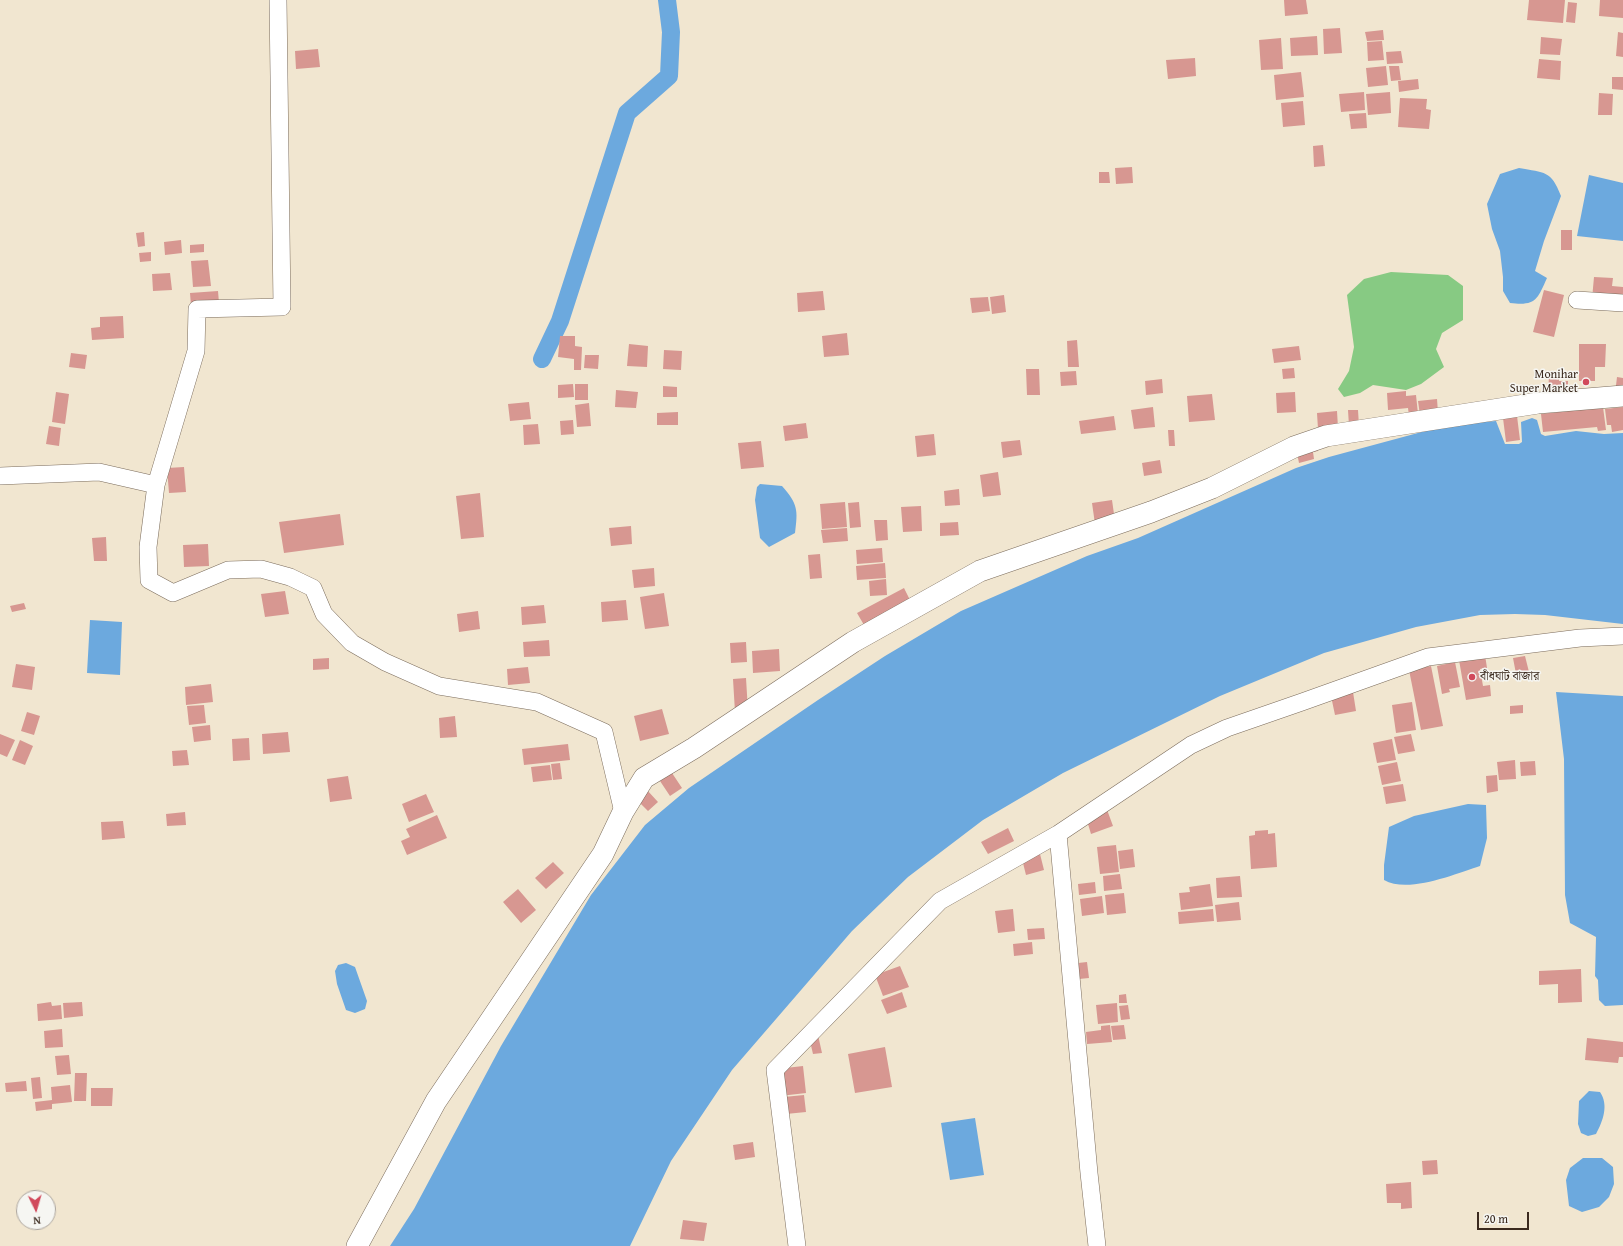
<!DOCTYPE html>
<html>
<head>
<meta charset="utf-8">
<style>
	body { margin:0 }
	#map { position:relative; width:1623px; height:1246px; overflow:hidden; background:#f1e6d0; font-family:"Gentium Book Plus",serif }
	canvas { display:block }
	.north { position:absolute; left:16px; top:1190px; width:40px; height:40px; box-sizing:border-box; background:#f6f6f2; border:1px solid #aba49d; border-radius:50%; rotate:175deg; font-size:11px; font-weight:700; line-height:16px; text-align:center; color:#3b2a1e }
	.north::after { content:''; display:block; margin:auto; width:14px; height:18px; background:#d1495b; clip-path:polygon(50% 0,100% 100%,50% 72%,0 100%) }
	.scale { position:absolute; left:1477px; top:1212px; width:52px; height:18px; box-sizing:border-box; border:2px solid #3b2a1e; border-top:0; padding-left:5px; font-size:12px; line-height:14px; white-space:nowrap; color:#3b2a1e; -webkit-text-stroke:3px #f6f6f2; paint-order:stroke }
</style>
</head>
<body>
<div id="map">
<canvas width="1623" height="1246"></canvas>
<div class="north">N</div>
<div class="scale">20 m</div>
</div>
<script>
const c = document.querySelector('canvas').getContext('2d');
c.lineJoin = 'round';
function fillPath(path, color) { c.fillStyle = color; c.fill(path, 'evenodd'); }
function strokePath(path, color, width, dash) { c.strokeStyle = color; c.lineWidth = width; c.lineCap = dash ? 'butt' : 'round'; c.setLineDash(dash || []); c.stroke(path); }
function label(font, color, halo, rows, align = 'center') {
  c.font = font + ' "Gentium Book Plus","Noto Serif Bengali",serif'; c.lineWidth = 3; c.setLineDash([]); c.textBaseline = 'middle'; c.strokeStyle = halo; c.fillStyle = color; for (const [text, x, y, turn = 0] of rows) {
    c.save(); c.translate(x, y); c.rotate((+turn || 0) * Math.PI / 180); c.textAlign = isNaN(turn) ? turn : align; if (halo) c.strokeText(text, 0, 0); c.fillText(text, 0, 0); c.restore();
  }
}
const green = new Path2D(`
	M 1391,272 L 1448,275 L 1463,286 L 1463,320 L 1442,333 L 1436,349 L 1444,367 L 1421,384 L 1406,390 L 1373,385 L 1360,393 L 1344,397 L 1338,389 L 1349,371 L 1354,347 L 1347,295 L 1364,279 Z`);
const water = new Path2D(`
	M 1519,168 C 1545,173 1551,170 1561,196 L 1544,241 L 1535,271 L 1547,278 C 1537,300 1536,306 1510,303 L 1503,291 L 1503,277 L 1500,251 L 1492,229 L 1487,204 L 1500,174 Z
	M 1589,175 L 1623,183 L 1623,241 L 1577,236 Z
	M 1532,418 L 1537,420 L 1541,434 L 1545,436 L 1576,431 L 1604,434 L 1623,433 L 1623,624 L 1545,615 L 1515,614 L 1480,615 L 1416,627 L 1324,653 L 1220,696 L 1063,773 L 983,820 L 908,877 L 852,931 L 732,1070 L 671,1161 L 630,1246 L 390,1246 L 414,1209 L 501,1046 L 591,895 L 645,825 L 689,788 L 818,700 L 885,656 L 961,611 L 1087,556 L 1138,538 L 1296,468 L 1329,457 L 1429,430 L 1472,423 L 1496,421 L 1505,444 L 1519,444 L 1522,442 L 1521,422 Z
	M 760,484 L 782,486 C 798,504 798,510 795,533 L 769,547 L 760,538 L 755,500 L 757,487 Z
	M 90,620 L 122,622 L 120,675 L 87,673 Z
	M 1556,692 L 1623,696 L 1623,1005 L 1605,1006 L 1599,1000 L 1598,980 L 1595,976 L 1596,937 L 1570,923 L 1565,895 L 1564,759 Z
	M 1468,804 L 1486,805 L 1487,838 L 1480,866 C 1455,874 1408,894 1384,880 L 1384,865 L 1389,827 L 1414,816 Z
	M 346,963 L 355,967 L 367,1001 L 365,1009 L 355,1013 L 346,1010 L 337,984 L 335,971 L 338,965 Z
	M 1589,1091 L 1600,1092 C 1609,1105 1603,1121 1596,1134 L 1588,1136 L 1581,1133 L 1578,1124 L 1579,1101 Z
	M 975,1118 L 984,1175 L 950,1180 L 941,1123 Z
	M 1583,1158 L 1602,1158 L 1613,1167 L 1614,1184 L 1609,1197 L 1599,1207 L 1582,1212 L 1569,1206 L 1566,1180 L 1570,1168 Z`);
const canal = new Path2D(`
	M 542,359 L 560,321 L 627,113 L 669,76 L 671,32 L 667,0`);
const building = new Path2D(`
	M 1284,0 L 1306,0 L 1308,14 L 1285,16 Z
	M 1529,0 L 1565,0 L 1563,23 L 1527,20 Z
	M 1600,0 L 1623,0 L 1623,18 L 1599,16 Z
	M 1568,2 L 1577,3 L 1575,23 L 1566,22 Z
	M 1340,28 L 1342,53 L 1324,54 L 1323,29 Z
	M 1383,30 L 1384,40 L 1367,41 L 1365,32 Z
	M 1618,32 L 1623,33 L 1623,57 L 1616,56 Z
	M 1317,36 L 1318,55 L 1291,56 L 1290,38 Z
	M 1541,37 L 1562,39 L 1560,55 L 1540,54 Z
	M 1281,38 L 1283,69 L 1261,70 L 1259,40 Z
	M 1382,41 L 1384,60 L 1368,61 L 1367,42 Z
	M 318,49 L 320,67 L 296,69 L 295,51 Z
	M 1401,51 L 1403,63 L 1387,64 L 1386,52 Z
	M 1195,58 L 1196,76 L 1168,79 L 1166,60 Z
	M 1539,59 L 1561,61 L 1560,80 L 1537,78 Z
	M 1386,66 L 1388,85 L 1368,87 L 1366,68 Z
	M 1389,66 L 1399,66 L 1401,80 L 1391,81 Z
	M 1301,72 L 1304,97 L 1276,100 L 1274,75 Z
	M 1612,77 L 1623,77 L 1623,90 L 1612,89 Z
	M 1418,79 L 1419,89 L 1399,92 L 1398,81 Z
	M 1364,92 L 1365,110 L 1341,112 L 1339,94 Z
	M 1390,92 L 1391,113 L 1368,115 L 1366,94 Z
	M 1599,93 L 1613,94 L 1612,115 L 1598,115 Z
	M 1400,98 L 1427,99 L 1426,109 L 1431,110 L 1429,129 L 1398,127 Z
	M 1303,101 L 1305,125 L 1283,127 L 1281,103 Z
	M 1366,113 L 1367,128 L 1351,129 L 1349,114 Z
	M 1323,145 L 1325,166 L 1314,167 L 1313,146 Z
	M 1132,167 L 1133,183 L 1116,184 L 1115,168 Z
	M 1099,172 L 1109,172 L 1110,183 L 1099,183 Z
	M 1561,230 L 1572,230 L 1572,250 L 1561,250 Z
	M 144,232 L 145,246 L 138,247 L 136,233 Z
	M 181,240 L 182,253 L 165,255 L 164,242 Z
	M 204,244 L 204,252 L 190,253 L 190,245 Z
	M 151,252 L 151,261 L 140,262 L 139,253 Z
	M 208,260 L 211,286 L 193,287 L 191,261 Z
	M 170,273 L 172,290 L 153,291 L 152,274 Z
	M 1594,277 L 1613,278 L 1612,286 L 1623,287 L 1623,301 L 1592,299 Z
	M 1544,290 L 1564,295 L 1554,337 L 1533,332 Z
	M 218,291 L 219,303 L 191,306 L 190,293 Z
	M 823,291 L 825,310 L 798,312 L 797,293 Z
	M 1004,295 L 1006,312 L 992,314 L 990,297 Z
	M 988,297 L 990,311 L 972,313 L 970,298 Z
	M 123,316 L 124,338 L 92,340 L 91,328 L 100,327 L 100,317 Z
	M 847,333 L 849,355 L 824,357 L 822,336 Z
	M 560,336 L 575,336 L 575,346 L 582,347 L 581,370 L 574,370 L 574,359 L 558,357 Z
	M 1077,340 L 1079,367 L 1068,367 L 1067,341 Z
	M 629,344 L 648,346 L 647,367 L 627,366 Z
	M 1579,344 L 1606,344 L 1605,367 L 1595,367 L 1595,381 L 1579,381 Z
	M 1299,346 L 1301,360 L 1274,363 L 1272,349 Z
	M 664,350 L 682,351 L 681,370 L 663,369 Z
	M 71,353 L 87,355 L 85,369 L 69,367 Z
	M 585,355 L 599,355 L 598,369 L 584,368 Z
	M 1294,368 L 1295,378 L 1283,379 L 1282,369 Z
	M 1026,369 L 1039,369 L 1040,395 L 1027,395 Z
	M 1076,371 L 1077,385 L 1061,386 L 1060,372 Z
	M 1549,374 L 1559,374 L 1559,381 L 1568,381 L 1568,398 L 1548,398 Z
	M 1617,377 L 1623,378 L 1623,394 L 1615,394 Z
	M 1162,379 L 1163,393 L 1146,395 L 1145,381 Z
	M 573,384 L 574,397 L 558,398 L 558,385 Z
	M 575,384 L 588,384 L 588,400 L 575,400 Z
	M 663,386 L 677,387 L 677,397 L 663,397 Z
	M 616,390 L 638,392 L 636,408 L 615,407 Z
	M 1406,391 L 1406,396 L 1416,395 L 1418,414 L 1409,416 L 1408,408 L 1388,410 L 1387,393 Z
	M 56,392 L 69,394 L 65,424 L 52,422 Z
	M 1295,392 L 1296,412 L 1277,413 L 1276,393 Z
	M 1212,394 L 1215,420 L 1189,422 L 1187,396 Z
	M 1437,399 L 1438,413 L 1420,415 L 1418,401 Z
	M 529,402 L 531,419 L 510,421 L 508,404 Z
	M 589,403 L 591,426 L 577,427 L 575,405 Z
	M 1153,407 L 1155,427 L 1134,429 L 1131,410 Z
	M 1603,407 L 1606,430 L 1598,431 L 1597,427 L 1543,432 L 1541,414 Z
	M 1623,407 L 1623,430 L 1612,432 L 1611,425 L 1607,425 L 1605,409 Z
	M 1348,410 L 1358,410 L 1359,426 L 1349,426 Z
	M 1337,411 L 1338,428 L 1318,429 L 1317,413 Z
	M 678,412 L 678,425 L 657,425 L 657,413 Z
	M 1114,416 L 1116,430 L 1081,434 L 1079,421 Z
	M 1517,416 L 1520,440 L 1506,442 L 1503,418 Z
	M 573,420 L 574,434 L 561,435 L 560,421 Z
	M 806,423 L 808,438 L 785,441 L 783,426 Z
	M 538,424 L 540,444 L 524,445 L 523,425 Z
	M 49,426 L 61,428 L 59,446 L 46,444 Z
	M 1168,430 L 1174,430 L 1175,446 L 1169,446 Z
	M 934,434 L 936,455 L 917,457 L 915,436 Z
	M 1020,440 L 1022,455 L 1003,458 L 1001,442 Z
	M 761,441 L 764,467 L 741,469 L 738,443 Z
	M 1316,444 L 1318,451 L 1313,452 L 1314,459 L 1299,463 L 1296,448 Z
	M 1160,460 L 1162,473 L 1144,476 L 1142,463 Z
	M 184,467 L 186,492 L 169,493 L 167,468 Z
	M 998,472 L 1001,495 L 983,497 L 980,475 Z
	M 959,489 L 960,505 L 945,506 L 944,491 Z
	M 480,493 L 484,537 L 461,539 L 456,496 Z
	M 1112,500 L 1115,521 L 1095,524 L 1092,503 Z
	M 845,502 L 847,527 L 822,529 L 820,504 Z
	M 859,502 L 861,527 L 850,528 L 848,503 Z
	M 921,506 L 922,531 L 903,532 L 901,507 Z
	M 340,514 L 344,545 L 284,553 L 279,522 Z
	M 874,520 L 887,520 L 888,540 L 876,541 Z
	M 958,522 L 959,535 L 940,536 L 940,523 Z
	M 631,526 L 632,544 L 611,546 L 609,528 Z
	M 847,528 L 848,541 L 823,543 L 821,530 Z
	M 106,537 L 107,561 L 94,561 L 92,538 Z
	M 208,544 L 209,566 L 184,567 L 183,545 Z
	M 882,548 L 883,562 L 857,564 L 856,550 Z
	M 820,554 L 822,578 L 810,579 L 808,555 Z
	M 885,563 L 886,578 L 857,580 L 856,566 Z
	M 654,568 L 655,586 L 634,588 L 632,570 Z
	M 886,579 L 887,595 L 870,596 L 869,581 Z
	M 904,588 L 910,600 L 864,625 L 857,613 Z
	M 285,591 L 289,614 L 265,617 L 261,594 Z
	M 664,593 L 669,626 L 645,629 L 640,597 Z
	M 626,600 L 628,620 L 602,622 L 601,602 Z
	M 24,603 L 26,609 L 12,612 L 10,606 Z
	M 544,605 L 546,623 L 522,625 L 521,607 Z
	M 478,611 L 480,629 L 459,632 L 457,614 Z
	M 549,640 L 550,656 L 524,657 L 523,642 Z
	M 746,642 L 747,662 L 731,663 L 730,643 Z
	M 779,649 L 780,671 L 753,673 L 752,651 Z
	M 1485,655 L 1487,668 L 1480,669 L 1483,686 L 1490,685 L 1491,696 L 1466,700 L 1459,660 Z
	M 1525,656 L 1530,676 L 1517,679 L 1513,658 Z
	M 329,658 L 329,669 L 313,670 L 313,659 Z
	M 1455,662 L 1460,687 L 1449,689 L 1450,692 L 1442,694 L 1437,666 Z
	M 16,664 L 35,667 L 32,690 L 12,687 Z
	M 1431,666 L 1443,726 L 1421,730 L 1409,670 Z
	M 528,667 L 530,683 L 508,685 L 507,669 Z
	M 746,678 L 748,711 L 735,712 L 733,679 Z
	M 211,684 L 213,702 L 186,705 L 185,687 Z
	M 1353,692 L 1356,711 L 1335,715 L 1331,696 Z
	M 1412,702 L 1416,730 L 1396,733 L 1392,705 Z
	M 204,705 L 206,723 L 189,725 L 187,706 Z
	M 1523,705 L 1523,713 L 1510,714 L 1510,706 Z
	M 662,709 L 669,734 L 640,741 L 634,716 Z
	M 27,712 L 40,716 L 34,735 L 21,731 Z
	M 455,716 L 457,737 L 440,738 L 439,718 Z
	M 210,725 L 211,740 L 194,742 L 192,727 Z
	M 288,732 L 290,752 L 263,754 L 262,734 Z
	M 0,734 L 15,740 L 7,757 L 0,754 Z
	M 1411,734 L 1415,751 L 1398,754 L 1394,737 Z
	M 249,738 L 250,760 L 233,761 L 232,739 Z
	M 1392,739 L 1396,760 L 1377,763 L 1373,743 Z
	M 20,740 L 33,746 L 25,765 L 12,760 Z
	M 568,744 L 570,760 L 524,765 L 522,749 Z
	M 187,750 L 189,765 L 173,766 L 172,751 Z
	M 1515,760 L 1516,779 L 1499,780 L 1497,762 Z
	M 1535,761 L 1536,775 L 1521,776 L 1520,762 Z
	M 1397,762 L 1401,781 L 1382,785 L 1378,766 Z
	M 560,763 L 562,779 L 553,780 L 551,764 Z
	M 550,765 L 552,780 L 533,782 L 531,767 Z
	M 672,773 L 682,788 L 670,796 L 660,781 Z
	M 1497,775 L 1498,791 L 1487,793 L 1486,776 Z
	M 348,776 L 352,799 L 330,802 L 327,779 Z
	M 1403,784 L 1406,801 L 1386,804 L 1383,787 Z
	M 647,790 L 658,802 L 648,811 L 637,800 Z
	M 426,794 L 434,812 L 409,822 L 402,804 Z
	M 1106,807 L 1113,826 L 1091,834 L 1085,814 Z
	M 185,812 L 186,825 L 167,826 L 166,814 Z
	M 437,815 L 447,838 L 407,855 L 401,841 L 410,837 L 406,829 Z
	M 123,821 L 125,838 L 102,840 L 101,822 Z
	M 1008,828 L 1014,841 L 988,854 L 981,842 Z
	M 1268,830 L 1268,834 L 1275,833 L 1277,867 L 1251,869 L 1249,836 L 1255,835 L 1255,831 Z
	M 1116,845 L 1119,872 L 1100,874 L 1097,847 Z
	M 1133,849 L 1135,867 L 1120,869 L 1118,851 Z
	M 1040,854 L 1044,870 L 1026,875 L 1022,859 Z
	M 553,862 L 564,873 L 546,889 L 535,878 Z
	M 1120,874 L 1122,889 L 1104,891 L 1103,876 Z
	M 1240,876 L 1242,897 L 1217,898 L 1216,878 Z
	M 1095,882 L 1096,893 L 1079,895 L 1078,884 Z
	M 1210,884 L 1213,906 L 1181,910 L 1179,893 L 1190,892 L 1189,887 Z
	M 518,889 L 536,910 L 521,923 L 503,902 Z
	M 1124,893 L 1126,913 L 1107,915 L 1105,895 Z
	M 1102,896 L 1104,913 L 1082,916 L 1080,899 Z
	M 1239,902 L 1241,920 L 1217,922 L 1215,905 Z
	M 1013,909 L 1015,931 L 998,933 L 995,911 Z
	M 1213,909 L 1214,921 L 1179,924 L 1178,912 Z
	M 1044,928 L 1045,939 L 1028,940 L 1027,929 Z
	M 1032,942 L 1033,954 L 1014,956 L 1013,944 Z
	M 1087,962 L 1089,978 L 1079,979 L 1078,963 Z
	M 900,966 L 909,987 L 883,996 L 875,975 Z
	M 1581,969 L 1582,1002 L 1558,1003 L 1558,984 L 1539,985 L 1539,971 Z
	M 902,992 L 907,1007 L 887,1014 L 881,1000 Z
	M 1126,994 L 1127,1003 L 1119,1003 L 1119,995 Z
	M 51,1002 L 52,1006 L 61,1005 L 62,1019 L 38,1021 L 37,1004 Z
	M 82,1002 L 83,1016 L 64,1018 L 63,1003 Z
	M 1117,1003 L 1118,1022 L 1098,1024 L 1096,1005 Z
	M 1128,1005 L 1130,1019 L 1121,1020 L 1119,1006 Z
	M 1110,1025 L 1112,1042 L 1087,1044 L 1086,1032 L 1101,1030 L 1101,1026 Z
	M 1124,1025 L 1126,1039 L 1113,1040 L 1111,1026 Z
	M 62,1029 L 63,1047 L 45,1048 L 44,1031 Z
	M 818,1035 L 822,1053 L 813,1054 L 809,1037 Z
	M 1587,1038 L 1623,1042 L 1623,1057 L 1619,1057 L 1618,1063 L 1585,1060 Z
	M 885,1047 L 892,1087 L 855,1093 L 848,1054 Z
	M 69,1055 L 71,1074 L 57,1075 L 55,1056 Z
	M 803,1066 L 806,1093 L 780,1096 L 777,1069 Z
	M 75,1073 L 87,1073 L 86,1101 L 74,1101 Z
	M 40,1077 L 42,1098 L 33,1099 L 31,1078 Z
	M 26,1081 L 27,1091 L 6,1092 L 5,1083 Z
	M 70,1085 L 72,1102 L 52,1104 L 52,1109 L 36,1111 L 35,1102 L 52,1100 L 51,1087 Z
	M 91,1088 L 113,1088 L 112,1106 L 91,1106 Z
	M 804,1095 L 806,1112 L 786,1114 L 784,1097 Z
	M 753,1142 L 755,1157 L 735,1160 L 733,1145 Z
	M 1437,1160 L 1438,1174 L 1423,1175 L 1422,1161 Z
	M 1411,1182 L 1412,1208 L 1401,1209 L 1401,1203 L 1387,1203 L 1386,1184 Z
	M 683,1220 L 707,1223 L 704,1241 L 680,1239 Z`);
const minor = new Path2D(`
	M 278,0 L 282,307 L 197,309 L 196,351 L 156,485 L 148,547 L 149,580 L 173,593 L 228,570 L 261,569 L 290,577 L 313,588 L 324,614 L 352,643 L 385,662 L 439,686 L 537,702 L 604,732 L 623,812
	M 1577,300 L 1623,303
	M 0,476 L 99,472 L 156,485
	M 1058,834 L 1089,1173 L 1097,1246
	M 797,1246 L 775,1070 L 940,901 L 1058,834 L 1191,745 L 1227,728 L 1302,702 L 1428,657 L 1580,638 L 1623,636`);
const tertiary = new Path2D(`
	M 357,1246 L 436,1101 L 603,854 L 623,812 L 644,778 L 694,748 L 853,642 L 980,571 L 1151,512 L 1212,488 L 1294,447 L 1326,436 L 1538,403 L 1623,396`);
const markers = [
	[1586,382,4,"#d1495b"],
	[1472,677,4,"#d1495b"]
];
const poiNames = [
	["Monihar",1578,375],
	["Super Market",1578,389],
	["বাঁধঘাট বাজার",1480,677,"left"]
];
fillPath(green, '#87ca83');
fillPath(water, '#6ca9de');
strokePath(canal, '#6ca9de', 18);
fillPath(building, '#d79791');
strokePath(minor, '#7b6c5c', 18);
strokePath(tertiary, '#7b6c5c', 22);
strokePath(minor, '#fff', 17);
strokePath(tertiary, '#fff', 21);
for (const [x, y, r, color] of markers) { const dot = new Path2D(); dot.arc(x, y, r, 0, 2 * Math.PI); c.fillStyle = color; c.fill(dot); strokePath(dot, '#f6f6f2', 1.5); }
label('12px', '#3b2a1e', '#f6f6f2', poiNames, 'right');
</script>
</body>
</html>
